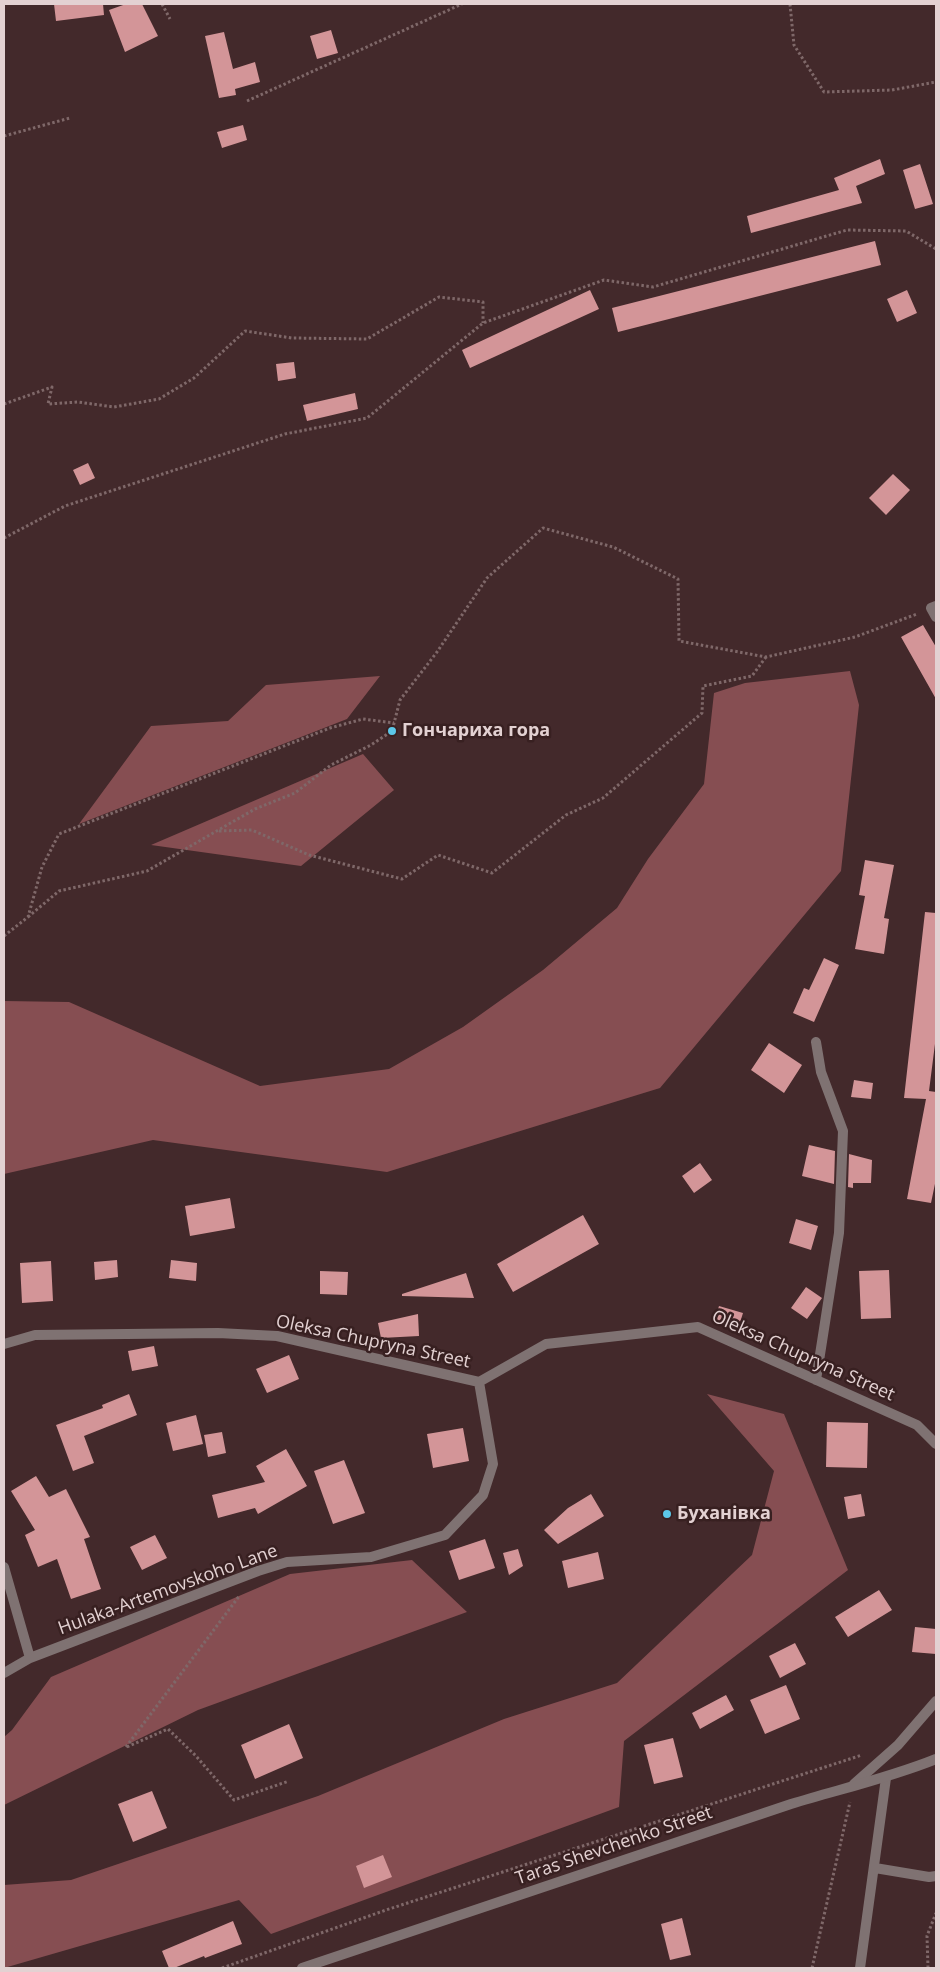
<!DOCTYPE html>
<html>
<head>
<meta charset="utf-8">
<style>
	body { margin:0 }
	#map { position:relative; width:940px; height:1972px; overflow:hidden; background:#43292b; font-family:"Open Sans",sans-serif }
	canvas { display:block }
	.frame { position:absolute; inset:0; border:5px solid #e3d1d2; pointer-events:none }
</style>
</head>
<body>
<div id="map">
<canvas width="940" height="1972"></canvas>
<div class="frame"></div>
</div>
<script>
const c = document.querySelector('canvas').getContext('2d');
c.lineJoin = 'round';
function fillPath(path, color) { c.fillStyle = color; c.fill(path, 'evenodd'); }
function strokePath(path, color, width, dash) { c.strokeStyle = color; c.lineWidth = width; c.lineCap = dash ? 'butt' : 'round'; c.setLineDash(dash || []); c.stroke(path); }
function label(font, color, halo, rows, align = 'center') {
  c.font = font + ' "Open Sans",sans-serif'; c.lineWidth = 5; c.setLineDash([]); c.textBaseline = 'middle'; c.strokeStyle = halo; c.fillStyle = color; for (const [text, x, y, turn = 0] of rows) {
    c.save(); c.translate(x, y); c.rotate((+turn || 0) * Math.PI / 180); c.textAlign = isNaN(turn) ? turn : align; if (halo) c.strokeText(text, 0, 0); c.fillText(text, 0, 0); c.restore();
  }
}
const forest = new Path2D(`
	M 850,671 L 859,705 L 841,871 L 660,1088 L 387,1172 L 153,1140 L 4,1174 L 4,1001 L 69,1002 L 260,1086 L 389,1069 L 463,1027 L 543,970 L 617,908 L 648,859 L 704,784 L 714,693 L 745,683 Z
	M 380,676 L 347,719 L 79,824 L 151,726 L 228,721 L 266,685 Z
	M 363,754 L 394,790 L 301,866 L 151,845 Z
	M 707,1394 L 784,1414 L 848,1570 L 624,1741 L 619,1807 L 271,1934 L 239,1900 L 4,1968 L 4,1885 L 71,1880 L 318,1796 L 504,1719 L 617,1683 L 752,1555 L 774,1471 Z
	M 412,1560 L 467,1612 L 198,1710 L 4,1805 L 4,1737 L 12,1730 L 51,1677 L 290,1574 Z`);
const building = new Path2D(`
	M 54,4 L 103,4 L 104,15 L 56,21 Z
	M 126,4 L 142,4 L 158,36 L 125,52 L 109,10 Z
	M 331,30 L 338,53 L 317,59 L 310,36 Z
	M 224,32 L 233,69 L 255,62 L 260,82 L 235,89 L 236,95 L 219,98 L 205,36 Z
	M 243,125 L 247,140 L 222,148 L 217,132 Z
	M 880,159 L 885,174 L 856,186 L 862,203 L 751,233 L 747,216 L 839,190 L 834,178 Z
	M 920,164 L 933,204 L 915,209 L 903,170 Z
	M 875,241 L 881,265 L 618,332 L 612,308 Z
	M 590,290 L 599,309 L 470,368 L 462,350 Z
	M 907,290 L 917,313 L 897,322 L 887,299 Z
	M 294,362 L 296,378 L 278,381 L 276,364 Z
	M 355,393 L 358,409 L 307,421 L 303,405 Z
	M 88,463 L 95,478 L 80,485 L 73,470 Z
	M 893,474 L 910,490 L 886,515 L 869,498 Z
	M 923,625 L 936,647 L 936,699 L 901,637 Z
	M 865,860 L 894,865 L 884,918 L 889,919 L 884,954 L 855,949 L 865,896 L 859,895 Z
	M 925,912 L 936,913 L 936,1036 L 929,1091 L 936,1092 L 936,1179 L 931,1203 L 907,1199 L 926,1099 L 904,1098 Z
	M 824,958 L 839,965 L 814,1022 L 793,1013 L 804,988 L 809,990 Z
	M 769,1043 L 802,1065 L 784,1093 L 751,1070 Z
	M 854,1080 L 873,1083 L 871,1099 L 851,1097 Z
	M 809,1145 L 835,1151 L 834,1184 L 802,1176 Z
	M 849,1154 L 872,1160 L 871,1183 L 853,1183 L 853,1188 L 848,1187 Z
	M 700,1163 L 712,1180 L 694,1193 L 682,1176 Z
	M 230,1198 L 235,1228 L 190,1236 L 185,1206 Z
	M 583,1215 L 599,1244 L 513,1292 L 497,1264 Z
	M 796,1219 L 818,1226 L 811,1250 L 789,1243 Z
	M 117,1260 L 118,1277 L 95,1280 L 94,1262 Z
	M 171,1260 L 197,1263 L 196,1281 L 169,1278 Z
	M 51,1261 L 53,1301 L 22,1303 L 20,1263 Z
	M 889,1270 L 891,1318 L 861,1319 L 859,1271 Z
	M 320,1271 L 348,1272 L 347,1295 L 320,1294 Z
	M 466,1273 L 474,1298 L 402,1296 L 402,1294 Z
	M 806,1287 L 822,1298 L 807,1319 L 791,1308 Z
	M 719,1306 L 743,1313 L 738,1329 L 714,1322 Z
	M 418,1314 L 419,1336 L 381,1338 L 378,1323 Z
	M 154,1346 L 158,1366 L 132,1371 L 128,1351 Z
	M 289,1355 L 299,1379 L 267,1393 L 256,1369 Z
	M 129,1394 L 137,1415 L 84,1436 L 94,1463 L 73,1471 L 56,1425 L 103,1408 L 102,1405 Z
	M 196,1415 L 203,1444 L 173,1451 L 166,1423 Z
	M 827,1422 L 868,1423 L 867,1468 L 826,1467 Z
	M 463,1428 L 469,1461 L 433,1468 L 427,1434 Z
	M 222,1432 L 226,1453 L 208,1457 L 204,1435 Z
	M 286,1449 L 307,1486 L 258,1514 L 255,1508 L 218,1518 L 212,1495 L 265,1482 L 256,1466 Z
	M 344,1460 L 365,1513 L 333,1524 L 314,1471 Z
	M 36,1476 L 49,1497 L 66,1489 L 90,1537 L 84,1539 L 101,1589 L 71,1599 L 57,1559 L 38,1567 L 25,1535 L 35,1530 L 11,1491 Z
	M 591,1494 L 604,1516 L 558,1544 L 544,1530 L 568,1508 Z
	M 861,1494 L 865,1516 L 848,1519 L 844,1497 Z
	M 155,1535 L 167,1558 L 142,1570 L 130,1547 Z
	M 485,1539 L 495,1568 L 459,1580 L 449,1551 Z
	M 518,1549 L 523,1566 L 509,1575 L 503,1553 Z
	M 598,1552 L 604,1579 L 568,1588 L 562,1561 Z
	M 879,1590 L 892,1610 L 848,1637 L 835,1617 Z
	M 915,1627 L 936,1629 L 936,1654 L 912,1652 Z
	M 795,1643 L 806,1664 L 780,1678 L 769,1656 Z
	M 786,1685 L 800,1719 L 765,1734 L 750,1700 Z
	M 726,1695 L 734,1710 L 700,1729 L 692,1713 Z
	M 289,1724 L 303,1758 L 255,1779 L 241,1745 Z
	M 673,1738 L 683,1777 L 654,1784 L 644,1745 Z
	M 152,1791 L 167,1828 L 133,1842 L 118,1804 Z
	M 383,1855 L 392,1877 L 364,1888 L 356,1866 Z
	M 682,1918 L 691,1955 L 670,1960 L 661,1924 Z
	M 233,1921 L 242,1944 L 205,1958 L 204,1956 L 174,1968 L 169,1968 L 162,1951 Z`);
const path = new Path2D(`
	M 162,4 L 170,19
	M 790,4 L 794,45 L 824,92 L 892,90 L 936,82
	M 247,101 L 462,4
	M 4,136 L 70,118
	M 4,404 L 52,387 L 48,404 L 78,402 L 114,407 L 159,399 L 194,378 L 245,331 L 292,338 L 367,339 L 439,297 L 483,302 L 483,323
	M 4,538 L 65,506 L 285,434 L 367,418 L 483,323 L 604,280 L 653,287 L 847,230 L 906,231 L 936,249
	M 219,831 L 252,830 L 309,855 L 402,879 L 438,855 L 492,873 L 566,815 L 603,798 L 702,713 L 703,686 L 752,676 L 766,657
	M 28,917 L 59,891 L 147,871 L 255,809 L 295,793 L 331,765 L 371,745 L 392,731 L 400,700 L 437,652 L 487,578 L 543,528 L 613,547 L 678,579 L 679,641 L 766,657 L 855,637 L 917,614
	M 4,936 L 28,917 L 42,867 L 59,834 L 330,728 L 363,719 L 394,723
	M 126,1747 L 240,1595
	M 127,1747 L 168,1729 L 196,1756 L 234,1800 L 289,1781
	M 222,1968 L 386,1910 L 862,1755
	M 812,1968 L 850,1802
	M 928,1968 L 927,1936 L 936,1913`);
const service = new Path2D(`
	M 875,1868 L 929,1877 L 936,1876
	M 860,1968 L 886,1778`);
const minor = new Path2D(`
	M 936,606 L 931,608 L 936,617
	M 4,1344 L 35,1335 L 218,1333 L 277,1336 L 479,1382 L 546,1344 L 698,1327 L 917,1425 L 936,1444
	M 816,1380 L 839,1233 L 843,1131 L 821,1072 L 816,1042
	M 4,1567 L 30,1658
	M 4,1673 L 30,1658 L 258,1571 L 287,1562 L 371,1557 L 445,1535 L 483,1495 L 493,1464 L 479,1382
	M 854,1784 L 898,1745 L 936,1701`);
const tertiary = new Path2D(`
	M 302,1968 L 791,1804 C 840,1789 889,1778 936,1759`);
const markers = [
	[392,731,5,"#5cc7e8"],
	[667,1514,5,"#5cc7e8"]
];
const poiNames = [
	["Гончариха гора",402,731],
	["Буханівка",677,1514]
];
const streetNames = [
	["Oleksa Chupryna Street",373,1342,12],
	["Oleksa Chupryna Street",803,1356,24],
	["Hulaka-Artemovskoho Lane",168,1590,-20],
	["Taras Shevchenko Street",614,1846,-19]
];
fillPath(forest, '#864e52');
fillPath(building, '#d39598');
strokePath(path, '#7f6869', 3, [2.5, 2.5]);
strokePath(service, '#7f7272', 10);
strokePath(minor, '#7f7272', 10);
strokePath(tertiary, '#7f7272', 10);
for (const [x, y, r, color] of markers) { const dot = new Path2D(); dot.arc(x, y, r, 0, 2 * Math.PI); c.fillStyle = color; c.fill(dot); strokePath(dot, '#382021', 2); }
label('bold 18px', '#e3d1d2', '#382021', poiNames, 'left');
label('18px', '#e3d1d2', '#382021', streetNames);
</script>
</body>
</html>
